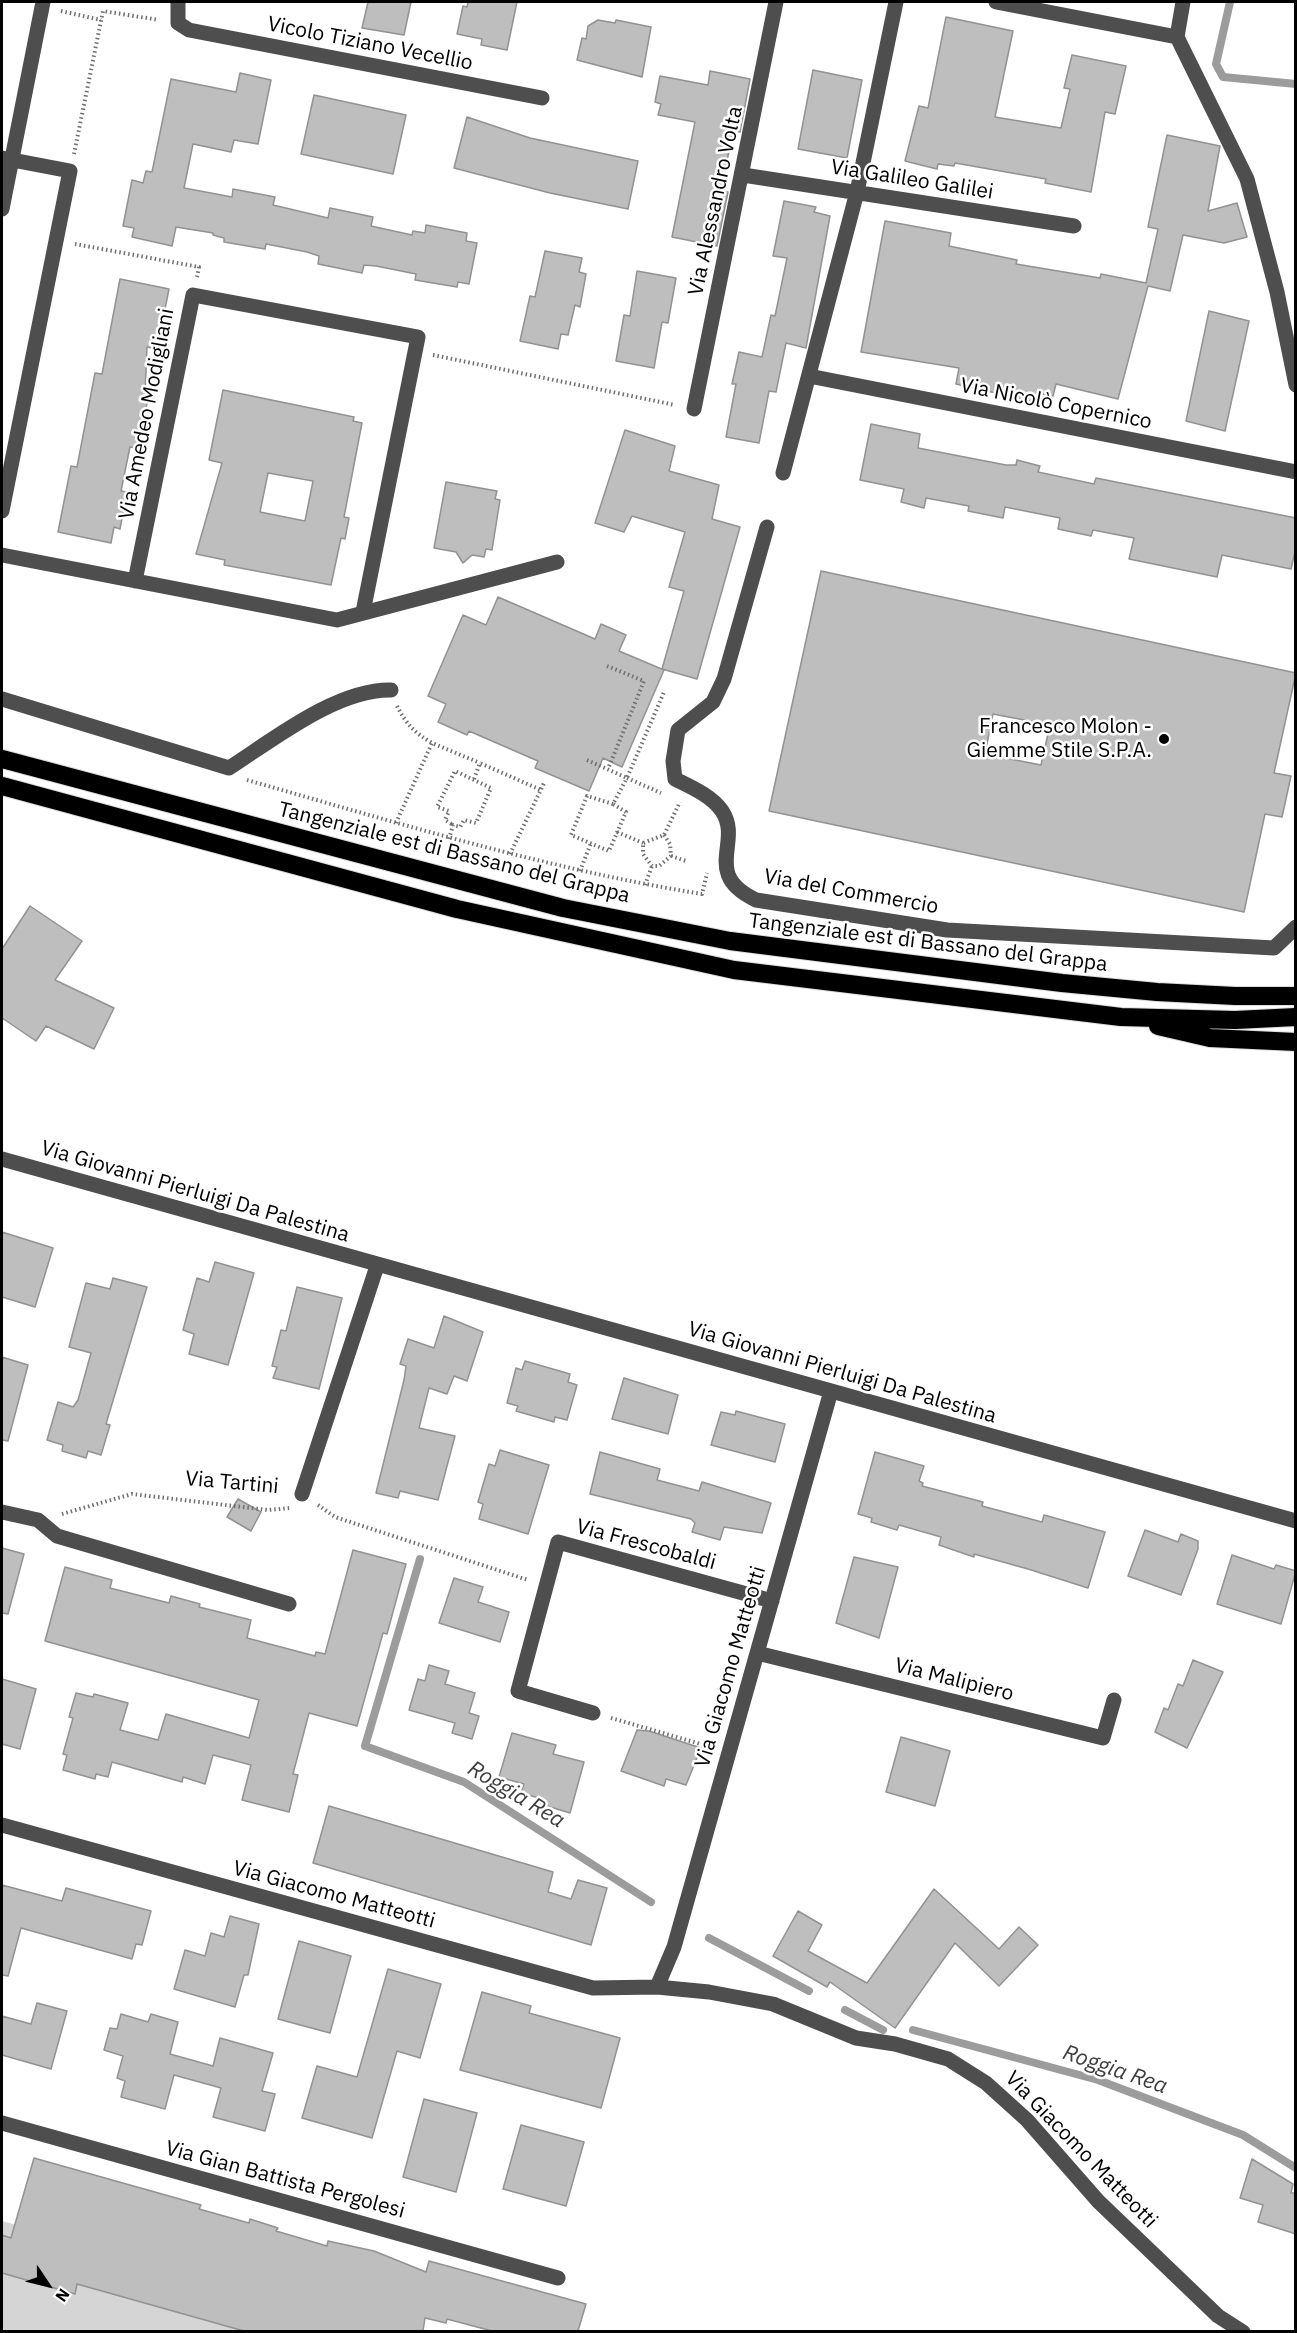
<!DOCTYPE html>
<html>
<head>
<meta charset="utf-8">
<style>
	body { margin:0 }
	#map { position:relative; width:1297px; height:2333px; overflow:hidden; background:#fff; font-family:"IBM Plex Sans",sans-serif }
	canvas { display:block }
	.frame { position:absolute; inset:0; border:3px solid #000; pointer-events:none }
	.north { position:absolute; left:18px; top:2255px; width:60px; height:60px; -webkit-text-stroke:4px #fff; paint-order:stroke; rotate:125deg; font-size:16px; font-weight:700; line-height:24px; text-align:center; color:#000 }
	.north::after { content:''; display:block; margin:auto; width:21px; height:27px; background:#000; clip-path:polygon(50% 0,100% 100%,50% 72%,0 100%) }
</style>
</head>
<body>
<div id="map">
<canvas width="1297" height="2333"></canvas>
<div class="frame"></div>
<div class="north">N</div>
</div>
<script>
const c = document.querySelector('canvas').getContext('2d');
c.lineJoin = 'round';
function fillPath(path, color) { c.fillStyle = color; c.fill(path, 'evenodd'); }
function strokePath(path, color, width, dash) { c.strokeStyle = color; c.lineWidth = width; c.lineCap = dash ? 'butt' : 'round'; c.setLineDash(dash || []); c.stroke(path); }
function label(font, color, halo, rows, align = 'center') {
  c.font = font + ' "IBM Plex Sans",sans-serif'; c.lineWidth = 5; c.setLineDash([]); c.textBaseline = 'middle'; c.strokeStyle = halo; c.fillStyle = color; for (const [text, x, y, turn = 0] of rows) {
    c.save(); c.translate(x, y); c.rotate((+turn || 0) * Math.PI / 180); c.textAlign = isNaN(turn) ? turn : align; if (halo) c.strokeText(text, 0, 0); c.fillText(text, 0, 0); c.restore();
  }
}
const green = new Path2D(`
	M 2,2221 L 406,2331 L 2,2331 Z`);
const stream = new Path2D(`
	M 1230,2 L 1216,64 L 1223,77 L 1296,84
	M 420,1559 L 365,1746 L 464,1782 L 651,1902
	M 709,1938 L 809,1991
	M 845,2010 L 883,2030
	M 913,2030 L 1098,2080 L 1243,2135 L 1296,2168`);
const building = new Path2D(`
	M 368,2 L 411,2 L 404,35 L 362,28 Z
	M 468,2 L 517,2 L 507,50 L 481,45 L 482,39 L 457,34 L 463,6 L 467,7 Z
	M 946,17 L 1013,31 L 995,117 L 1061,128 L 1070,89 L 1064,88 L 1072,55 L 1126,66 L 1115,114 L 1105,112 L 1091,192 L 1045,183 L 1046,179 L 955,163 L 954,166 L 938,164 L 937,169 L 905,161 L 919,106 L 928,108 Z
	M 598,20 L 615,23 L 616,20 L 651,27 L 642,77 L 577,60 L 582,38 L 586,39 L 588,26 Z
	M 813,70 L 862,80 L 847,158 L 798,149 Z
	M 710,71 L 750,79 L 740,132 L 733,131 L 721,191 L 728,192 L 717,246 L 672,237 L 695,122 L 658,115 L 661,104 L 655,102 L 660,76 L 708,85 Z
	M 240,73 L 271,80 L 258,144 L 234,140 L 231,152 L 193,144 L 184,188 L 232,197 L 233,189 L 275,197 L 273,205 L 328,218 L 330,208 L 373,217 L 371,226 L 412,235 L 413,231 L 425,233 L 426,225 L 467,233 L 466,241 L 477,243 L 469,284 L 458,282 L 457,287 L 415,280 L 416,274 L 376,266 L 364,265 L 362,273 L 318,264 L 319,256 L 307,252 L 266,244 L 265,249 L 224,242 L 224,238 L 213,235 L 213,233 L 176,227 L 172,246 L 132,237 L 134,228 L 123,226 L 132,180 L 143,183 L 146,171 L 152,172 L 171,79 L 236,92 Z
	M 314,95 L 406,115 L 393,174 L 301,154 Z
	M 467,117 L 530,138 L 638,161 L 628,209 L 550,193 L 454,168 Z
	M 1167,135 L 1220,146 L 1208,211 L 1237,203 L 1247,237 L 1224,243 L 1183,235 L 1170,291 L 1148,286 L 1118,399 L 1056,384 L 1053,396 L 1042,394 L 1040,403 L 956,384 L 959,368 L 861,352 L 885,221 L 951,233 L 949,246 L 1017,260 L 1016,264 L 1100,278 L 1101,274 L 1146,283 L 1158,229 L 1148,227 Z
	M 784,201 L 816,207 L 814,212 L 830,216 L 806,348 L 786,343 L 776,392 L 769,391 L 759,443 L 726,437 L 736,384 L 732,384 L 739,352 L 762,357 L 771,315 L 775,316 L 787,258 L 773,256 Z
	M 545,251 L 582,258 L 579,272 L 586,274 L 580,307 L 575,305 L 568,335 L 561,334 L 558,349 L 520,341 L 530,296 L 535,297 Z
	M 637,271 L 676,278 L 668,323 L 662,322 L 654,368 L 616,361 L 624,315 L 630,316 Z
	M 120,279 L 169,289 L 157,349 L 147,347 L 145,396 L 148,397 L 142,434 L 137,434 L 137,448 L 130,447 L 121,491 L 127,492 L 120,529 L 114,527 L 111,543 L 58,532 L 71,466 L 77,467 L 95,373 L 102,374 Z
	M 1209,311 L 1249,321 L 1225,431 L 1186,421 Z
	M 223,390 L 354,417 L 353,421 L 362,423 L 344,517 L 349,518 L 345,539 L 341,538 L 331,585 L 224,565 L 225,560 L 196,554 L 222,463 L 209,460 ZM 268,473 L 313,481 L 305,521 L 260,512 Z
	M 871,424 L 920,434 L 918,448 L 1006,465 L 1016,465 L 1017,460 L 1040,466 L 1038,472 L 1094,484 L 1096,478 L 1296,518 L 1296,547 L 1291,569 L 1222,555 L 1217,577 L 1129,559 L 1134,538 L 1093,530 L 1091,536 L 1058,529 L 1060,518 L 1005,507 L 1003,518 L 968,511 L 969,506 L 926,498 L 924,508 L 901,502 L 904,489 L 860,480 Z
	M 625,430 L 675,446 L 669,471 L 719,485 L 712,519 L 740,527 L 697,679 L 662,669 L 684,591 L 669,587 L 685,532 L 632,516 L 624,532 L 595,523 Z
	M 446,482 L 497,491 L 495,499 L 500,500 L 492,550 L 486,549 L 484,557 L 472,555 L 463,563 L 456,552 L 434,548 Z
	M 821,571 L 1296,673 L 1274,773 L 1291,776 L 1282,817 L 1265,814 L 1244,912 L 769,811 ZM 993,714 L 1050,725 L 1041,765 L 985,754 Z
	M 498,597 L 595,639 L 601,624 L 626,635 L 619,651 L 664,670 L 622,767 L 603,758 L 589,791 L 535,768 L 538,761 L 469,731 L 467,735 L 438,722 L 446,704 L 428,696 L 463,615 L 486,625 Z
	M 30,906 L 82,941 L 55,980 L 114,1008 L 94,1049 L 46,1026 L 36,1041 L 2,1018 L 2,949 Z
	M 2,1232 L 53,1248 L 35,1307 L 2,1297 Z
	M 215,1262 L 254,1273 L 228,1365 L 189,1354 L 194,1334 L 183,1330 L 197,1278 L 209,1282 Z
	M 113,1278 L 147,1287 L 106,1424 L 110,1425 L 101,1455 L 88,1451 L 86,1458 L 62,1451 L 63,1445 L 47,1440 L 58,1402 L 73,1407 L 78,1400 L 91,1353 L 69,1347 L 86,1283 L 110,1289 Z
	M 297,1287 L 342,1298 L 319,1389 L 273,1378 L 277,1367 L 272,1366 L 281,1330 L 286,1331 Z
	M 444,1316 L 483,1332 L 467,1381 L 454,1376 L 447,1394 L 429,1388 L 419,1428 L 455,1436 L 438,1500 L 400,1491 L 398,1498 L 376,1493 L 404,1380 L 406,1366 L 400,1364 L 408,1339 L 434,1348 Z
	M 2,1357 L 28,1365 L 8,1441 L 2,1440 Z
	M 525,1361 L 570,1374 L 568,1382 L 577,1385 L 567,1420 L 555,1417 L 554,1422 L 516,1411 L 518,1406 L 507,1403 L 516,1368 L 522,1370 Z
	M 624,1378 L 678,1395 L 668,1434 L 612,1419 Z
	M 736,1411 L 785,1424 L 775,1462 L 711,1445 L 721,1412 L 735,1415 Z
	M 500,1450 L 549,1465 L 528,1534 L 479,1519 L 483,1504 L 478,1502 L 489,1464 L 495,1466 Z
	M 600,1452 L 660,1469 L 657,1480 L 699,1491 L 702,1482 L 771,1503 L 762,1533 L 724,1527 L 720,1540 L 692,1532 L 695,1523 L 691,1519 L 590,1494 Z
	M 875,1452 L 924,1466 L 919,1481 L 923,1483 L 922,1486 L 983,1502 L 982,1506 L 1042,1522 L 1044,1515 L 1105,1532 L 1088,1588 L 1028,1569 L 974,1554 L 974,1557 L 939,1545 L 941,1537 L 899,1525 L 897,1530 L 871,1522 L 872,1518 L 858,1514 Z
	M 238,1499 L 261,1512 L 251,1531 L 227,1517 Z
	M 1145,1530 L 1178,1542 L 1181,1534 L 1198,1541 L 1198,1549 L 1181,1595 L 1128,1576 Z
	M 2,1548 L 24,1554 L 8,1614 L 2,1613 Z
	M 353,1550 L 406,1564 L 387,1634 L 383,1633 L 357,1726 L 309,1713 L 293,1774 L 298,1775 L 289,1812 L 242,1800 L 251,1765 L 213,1755 L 205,1784 L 183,1777 L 182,1782 L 112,1762 L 108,1777 L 96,1774 L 95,1779 L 63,1770 L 67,1755 L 63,1754 L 73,1718 L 69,1717 L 76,1693 L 93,1697 L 94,1694 L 128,1703 L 120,1730 L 158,1740 L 166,1714 L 249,1738 L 259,1700 L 45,1641 L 65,1567 L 112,1580 L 110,1588 L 169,1603 L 171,1596 L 200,1604 L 199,1607 L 251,1620 L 247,1638 L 315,1656 L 316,1652 L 325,1654 Z
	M 1232,1555 L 1274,1569 L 1276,1565 L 1296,1571 L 1281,1624 L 1217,1604 Z
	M 854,1557 L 898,1567 L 879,1638 L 836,1623 Z
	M 454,1578 L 483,1587 L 478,1602 L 509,1612 L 500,1642 L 439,1623 Z
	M 1193,1660 L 1223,1672 L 1187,1748 L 1155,1732 L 1164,1708 L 1168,1710 L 1178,1684 L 1183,1686 Z
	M 429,1665 L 449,1671 L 445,1684 L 475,1693 L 469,1713 L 479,1716 L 472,1739 L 452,1733 L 455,1723 L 409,1710 L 418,1679 L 425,1681 Z
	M 2,1679 L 36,1689 L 20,1749 L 2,1744 Z
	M 637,1730 L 649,1731 L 701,1748 L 686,1785 L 666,1779 L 664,1786 L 621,1771 Z
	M 512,1733 L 556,1745 L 553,1754 L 584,1762 L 570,1813 L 537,1803 L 539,1798 L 521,1793 L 524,1784 L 499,1777 Z
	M 901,1737 L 950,1751 L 935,1806 L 886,1792 Z
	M 329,1806 L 553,1872 L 548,1892 L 571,1899 L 578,1880 L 607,1888 L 591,1945 L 313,1863 Z
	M 2,1885 L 62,1901 L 66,1888 L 151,1911 L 142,1945 L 136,1944 L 132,1959 L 21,1928 L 8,1976 L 2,1975 Z
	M 934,1889 L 999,1949 L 1019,1927 L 1038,1945 L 999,1986 L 955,1943 L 895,2028 L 830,1982 L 827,1987 L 773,1956 L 798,1911 L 822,1925 L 808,1951 L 867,1983 Z
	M 230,1916 L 259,1924 L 248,1975 L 244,1975 L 235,2007 L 174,1989 L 185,1950 L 205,1956 L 211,1933 L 224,1937 Z
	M 299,1941 L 351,1956 L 330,2033 L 278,2019 Z
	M 388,1969 L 441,1984 L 420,2058 L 397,2051 L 372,2138 L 302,2118 L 317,2066 L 357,2077 Z
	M 482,1992 L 531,2006 L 529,2013 L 620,2038 L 601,2108 L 460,2070 Z
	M 37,2003 L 67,2011 L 51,2069 L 2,2055 L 2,2016 L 31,2024 Z
	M 121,2014 L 148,2022 L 151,2014 L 178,2022 L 170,2054 L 213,2066 L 220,2038 L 273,2053 L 262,2091 L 275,2094 L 265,2131 L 213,2117 L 221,2088 L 174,2075 L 165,2109 L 121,2097 L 125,2081 L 117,2078 L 123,2056 L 104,2050 L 110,2028 L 117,2029 Z
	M 424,2099 L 477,2113 L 456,2192 L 403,2177 Z
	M 521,2125 L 584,2142 L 566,2206 L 503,2189 Z
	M 34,2158 L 201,2205 L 199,2209 L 249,2223 L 250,2219 L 278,2228 L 276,2231 L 327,2246 L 328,2241 L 374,2251 L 426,2272 L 429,2261 L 586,2304 L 578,2331 L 492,2331 L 447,2319 L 446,2323 L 425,2318 L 423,2331 L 244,2331 L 77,2284 L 75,2294 L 2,2273 L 2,2235 L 11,2238 Z
	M 1252,2159 L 1293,2184 L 1291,2193 L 1296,2193 L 1296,2234 L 1258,2222 L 1263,2205 L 1240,2198 Z`);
const path = new Path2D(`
	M 61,11 L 101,20
	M 74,154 L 103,11 L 159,20
	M 75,244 L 199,267 L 197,277
	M 433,355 L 675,405
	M 607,666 L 644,681 L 608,769
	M 397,706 C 406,724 415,733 432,743
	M 587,760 L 627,778 L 664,692
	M 474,779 L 480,763 L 541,790
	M 247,780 C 398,823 547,869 702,894 L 707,873
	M 613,804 L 587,796 L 571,835 L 609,851 L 626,812 L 613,804 L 627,778 L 661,793
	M 396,823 L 432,743 L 480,763
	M 617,832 L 643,843
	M 664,835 L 670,844 L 671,856 L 659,866 L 652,866 L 643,854 L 643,843 L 664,835 L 680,802
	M 449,839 L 453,825 L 460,827 L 464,820 L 476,823 L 491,788 L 455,771 L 437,807 L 449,811 L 445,820 L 453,825
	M 510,854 L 545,781
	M 671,856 L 686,861
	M 580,871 L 591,843
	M 645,885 L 652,866
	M 318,1505 L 335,1517 L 528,1580
	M 62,1514 L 132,1494 L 268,1510 L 290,1508
	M 611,1718 L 711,1747`);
const minor = new Path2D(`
	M 178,2 L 178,23 L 189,30 L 542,98
	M 996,2 L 1177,37
	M 1177,37 L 1247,179 L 1277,292 L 1296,385
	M 1177,37 L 1183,2
	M 2,158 L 70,171 L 2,511
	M 743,175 L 1074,226
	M 2,209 L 43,2
	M 809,376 L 1296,472
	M 694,409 L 776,2
	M 783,473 L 857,192 L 896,2
	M 767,527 L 724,679 L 713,702 L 678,730 L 673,761 L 675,779 C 691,787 712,796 722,811 C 743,842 701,874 756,900 L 947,930 L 1274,948 L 1296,927
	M 2,555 L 337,620 L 557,562
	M 135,581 L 193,295 L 418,337 L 363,612
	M 2,699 L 229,768 C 274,739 337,689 391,690
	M 2,1159 L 1296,1521
	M 302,1494 L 377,1266
	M 2,1512 L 38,1520 L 57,1536 L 289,1604
	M 757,1653 L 1103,1738 L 1114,1700
	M 593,1713 L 518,1691 L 558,1542 L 772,1601
	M 2,1825 L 593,1988 L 657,1987 L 709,1992 L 773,2004 L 856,2038 L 895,2044 L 948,2059 L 986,2083 L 1027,2120 L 1098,2201 L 1218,2316 L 1243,2332
	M 657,1987 L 674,1947 L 831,1391
	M 2,2123 L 558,2278`);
const highway = new Path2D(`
	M 2,759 L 563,908 L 730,941 L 1062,983 L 1157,992 L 1235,996 L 1296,996
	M 2,786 L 457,909 L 734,970 L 1121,1017 L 1235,1020 L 1296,1017
	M 1158,1026 L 1210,1038 L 1296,1042`);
const markers = [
	[1164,739,6,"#000"]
];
const streetNames = [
	["Vicolo Tiziano Vecellio",370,44,11],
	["Via Galileo Galilei",912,180,9],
	["Via Alessandro Volta",716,201,-78],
	["Via Nicolò Copernico",1056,404,11],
	["Via Amedeo Modigliani",147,414,-79],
	["Tangenziale est di Bassano del Grappa",454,853,14],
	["Via del Commercio",851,892,10],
	["Tangenziale est di Bassano del Grappa",928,943,7],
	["Via Giovanni Pierluigi Da Palestina",195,1192,16],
	["Via Giovanni Pierluigi Da Palestina",842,1373,16],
	["Via Tartini",232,1483,5],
	["Via Frescobaldi",646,1545,15],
	["Via Giacomo Matteotti",731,1667,-74],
	["Via Malipiero",954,1680,14],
	["Via Giacomo Matteotti",334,1895,15],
	["Via Giacomo Matteotti",1081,2150,46],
	["Via Gian Battista Pergolesi",285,2180,15]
];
const poiNames = [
	["Francesco Molon -",1152,727],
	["Giemme Stile S.P.A.",1152,751]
];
const waterNames = [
	["Roggia Rea",516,1795,31],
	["Roggia Rea",1115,2070,19]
];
fillPath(green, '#d5d5d5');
strokePath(stream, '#9c9c9c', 8);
fillPath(building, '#bebebe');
strokePath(building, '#929292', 1.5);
strokePath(highway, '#dbdbdb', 20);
strokePath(path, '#707070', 4, [1.5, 3]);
strokePath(minor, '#4e4e4e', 15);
strokePath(highway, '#000', 18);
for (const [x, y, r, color] of markers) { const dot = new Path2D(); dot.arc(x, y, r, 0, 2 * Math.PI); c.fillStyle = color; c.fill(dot); strokePath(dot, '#fff', 2); }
label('21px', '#000', '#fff', streetNames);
label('21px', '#000', '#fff', poiNames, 'right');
label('italic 22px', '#3d3d3d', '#fff', waterNames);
</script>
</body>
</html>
